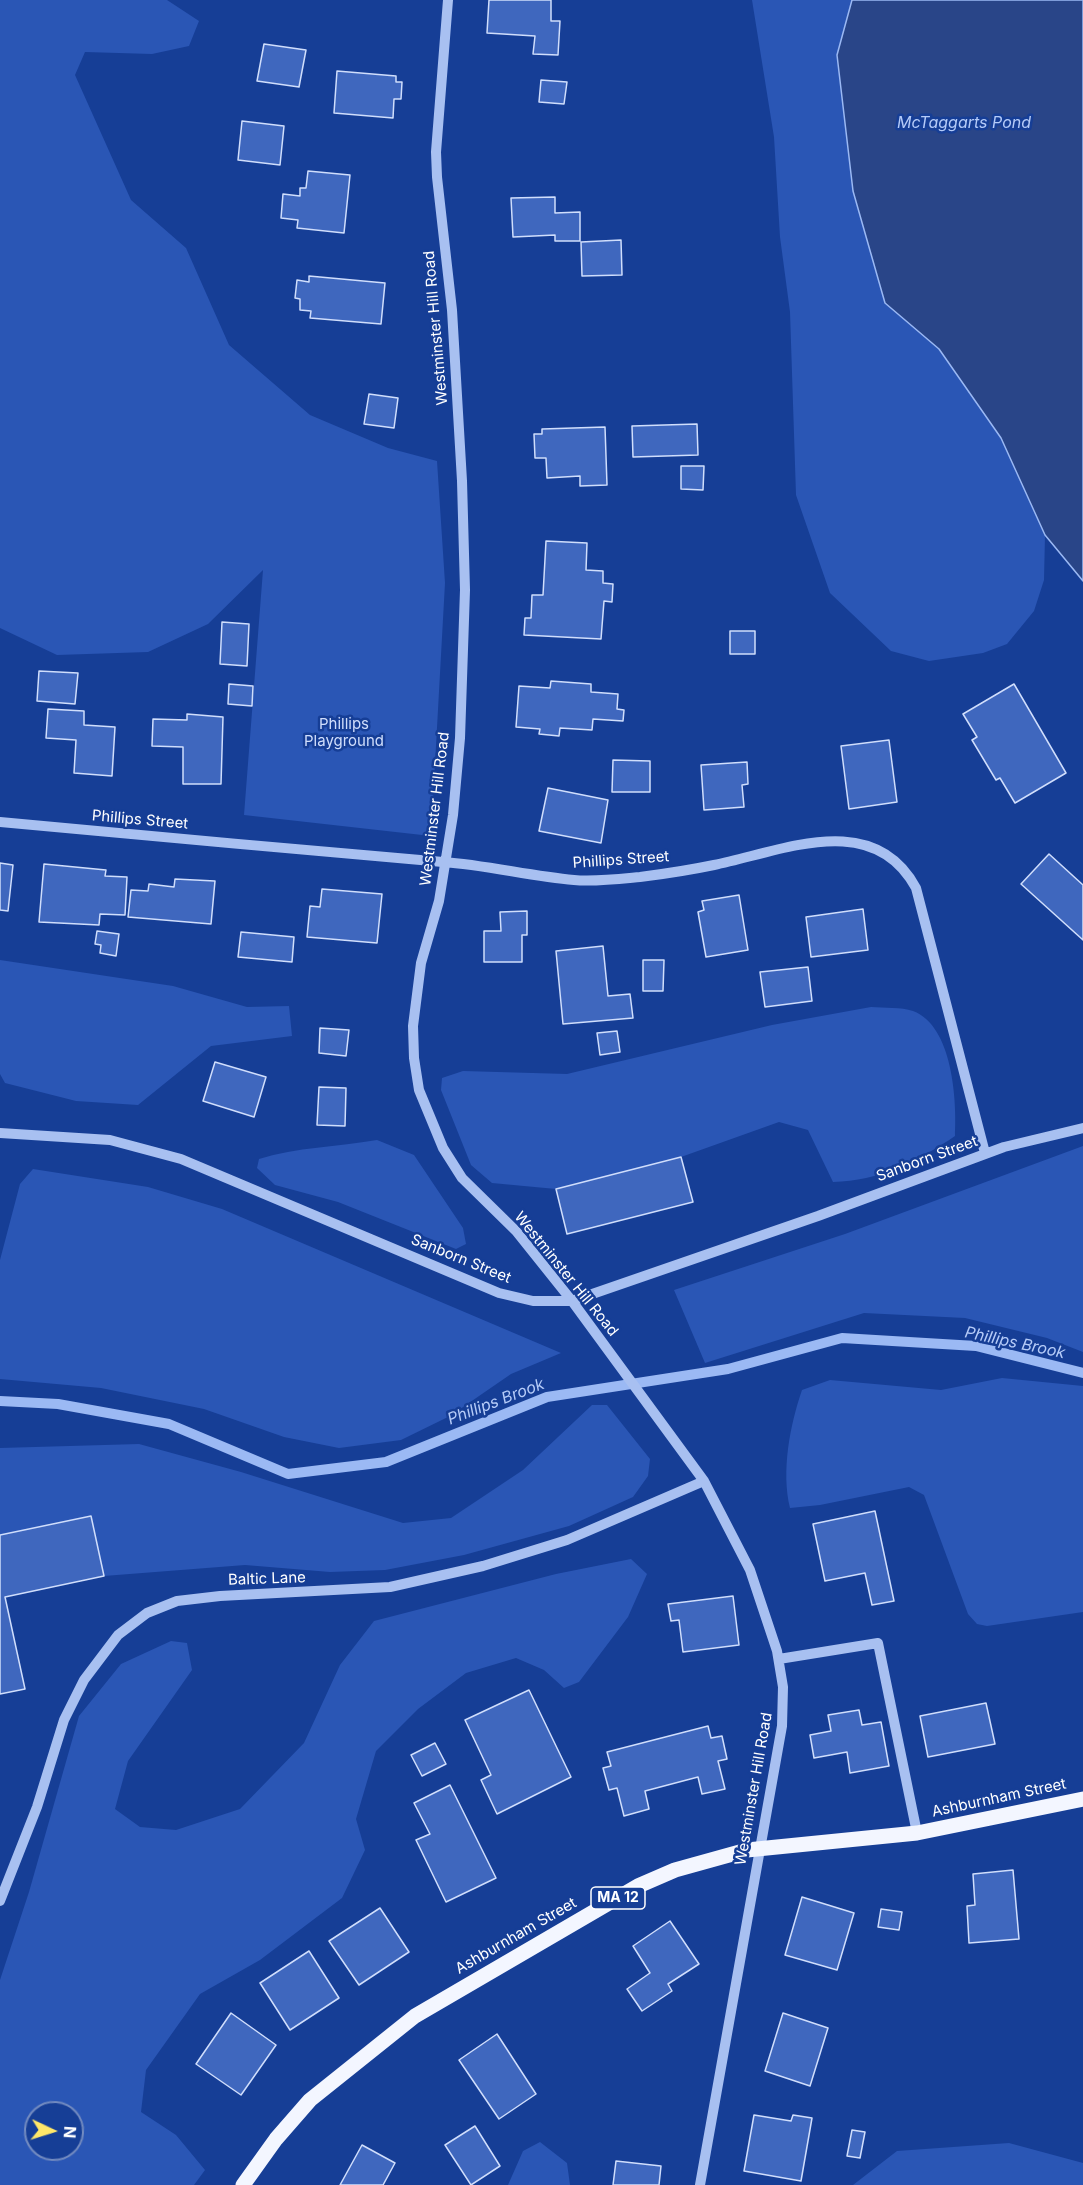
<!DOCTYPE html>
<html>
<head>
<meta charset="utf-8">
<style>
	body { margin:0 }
	#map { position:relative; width:1083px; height:2185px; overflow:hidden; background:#163e96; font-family:Inter,sans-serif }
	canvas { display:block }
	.north { position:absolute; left:24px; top:2101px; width:60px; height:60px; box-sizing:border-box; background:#163e96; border:2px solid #738bc0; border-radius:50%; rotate:94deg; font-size:16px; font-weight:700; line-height:24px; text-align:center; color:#fff }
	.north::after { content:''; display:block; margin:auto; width:21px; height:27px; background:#ffe769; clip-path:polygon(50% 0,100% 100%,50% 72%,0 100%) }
</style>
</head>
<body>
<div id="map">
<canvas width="1083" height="2185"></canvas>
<div class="north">N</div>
</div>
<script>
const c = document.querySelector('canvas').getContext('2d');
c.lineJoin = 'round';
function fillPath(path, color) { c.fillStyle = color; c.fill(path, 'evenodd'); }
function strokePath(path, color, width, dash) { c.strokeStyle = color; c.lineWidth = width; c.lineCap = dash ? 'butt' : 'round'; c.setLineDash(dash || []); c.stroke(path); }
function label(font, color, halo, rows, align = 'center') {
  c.font = font + ' Inter,sans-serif'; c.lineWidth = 5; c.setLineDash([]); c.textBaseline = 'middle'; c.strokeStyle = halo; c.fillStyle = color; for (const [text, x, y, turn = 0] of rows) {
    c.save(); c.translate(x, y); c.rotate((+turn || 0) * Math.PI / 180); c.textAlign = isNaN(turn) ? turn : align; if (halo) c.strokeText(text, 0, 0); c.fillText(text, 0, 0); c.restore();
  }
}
const green = new Path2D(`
	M 0,0 L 167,0 L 199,21 L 189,46 L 152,54 L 85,52 L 75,75 L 131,200 L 186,248 L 229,345 L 310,415 L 388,448 L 437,461 L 445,583 L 431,836 L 244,815 L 263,570 L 208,624 L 148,652 L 57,655 L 0,628 Z
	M 752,0 L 852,0 L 837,55 L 885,303 L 939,349 L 1001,438 L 1045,535 L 1044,580 L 1034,611 L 1007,644 L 983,653 L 929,661 L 891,651 L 830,593 L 796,495 L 790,312 L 780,237 L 774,137 Z
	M 0,960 L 173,986 L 247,1007 L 289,1006 L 292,1036 L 211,1046 L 138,1105 L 76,1101 L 5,1083 L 0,1074 Z
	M 871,1007 C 884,1008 901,1007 913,1011 C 953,1026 957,1101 955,1136 C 918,1161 879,1181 833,1182 L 808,1130 L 779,1122 L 681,1157 L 556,1189 L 492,1183 L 471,1165 L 441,1090 L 442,1078 L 463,1071 L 567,1074 L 772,1025 Z
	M 377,1140 L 414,1155 L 463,1228 L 466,1244 L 456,1249 L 338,1202 L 275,1185 L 257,1168 L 259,1159 C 297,1147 337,1147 377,1140 Z
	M 1083,1146 L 1083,1352 L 1047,1338 L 965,1318 L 864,1313 L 705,1363 L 674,1290 L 845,1234 Z
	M 33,1169 L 148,1187 L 222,1209 L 561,1353 L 511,1374 L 450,1416 L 401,1440 L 339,1448 L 284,1437 L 204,1409 L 101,1388 L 0,1379 L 0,1260 L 20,1184 Z
	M 1002,1378 L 1083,1386 L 1083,1612 L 987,1626 L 977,1624 L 968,1614 L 924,1495 L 909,1487 L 820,1505 L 790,1508 C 781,1471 790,1425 802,1390 L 830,1380 L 941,1390 Z
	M 592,1405 L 607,1405 L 650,1459 L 648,1476 L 633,1497 L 569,1526 L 464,1555 L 385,1570 L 330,1572 L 245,1565 L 104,1576 L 91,1516 L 0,1535 L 0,1448 L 139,1444 L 241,1472 L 403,1523 L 451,1518 L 523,1470 Z
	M 631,1559 L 647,1574 L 628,1617 L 579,1682 L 564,1688 L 544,1670 L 516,1658 L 466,1673 L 418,1709 L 376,1751 L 356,1819 L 365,1850 L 342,1898 L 260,1960 L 200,1994 L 146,2070 L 141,2112 L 176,2135 L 205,2170 L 194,2185 L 0,2185 L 0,1980 L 29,1892 L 79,1716 L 121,1664 L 171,1641 L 187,1643 L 192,1670 L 128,1761 L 115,1809 L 140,1827 L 176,1830 L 240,1809 L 304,1743 L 340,1665 L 374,1621 L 556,1574 ZM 36,2113 L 72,2113 L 72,2149 L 36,2149 Z
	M 540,2142 L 567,2163 L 570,2185 L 508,2185 L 523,2151 Z
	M 1009,2143 L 1083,2163 L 1083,2185 L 853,2185 L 897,2151 Z`);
const water = new Path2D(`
	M 852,0 L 1083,0 L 1083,581 L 1045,535 L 1001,438 L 939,349 L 885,303 L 853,191 L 837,55 Z`);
const stream = new Path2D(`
	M 0,1401 L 58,1404 L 169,1424 L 288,1474 L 386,1462 L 547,1397 L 728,1369 L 842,1338 L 976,1346 L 1083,1373`);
const building = new Path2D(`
	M 489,0 L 551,0 L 551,21 L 560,21 L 558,55 L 533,54 L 535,36 L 487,33 Z
	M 264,44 L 306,50 L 299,87 L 257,81 Z
	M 337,71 L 396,76 L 396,82 L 402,82 L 401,99 L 394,99 L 393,118 L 334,113 Z
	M 541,80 L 567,82 L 564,104 L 539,102 Z
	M 242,121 L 284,126 L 280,165 L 238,160 Z
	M 308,171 L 350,175 L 344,233 L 297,228 L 298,220 L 281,218 L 283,194 L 300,196 L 300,188 L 306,188 Z
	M 555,197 L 555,213 L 580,212 L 580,241 L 555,241 L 555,235 L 513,237 L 511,198 Z
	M 621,240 L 622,275 L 582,276 L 581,242 Z
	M 309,276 L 385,283 L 381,324 L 310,318 L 311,311 L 300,310 L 300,299 L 295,298 L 297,280 L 309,282 Z
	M 369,394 L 398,398 L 394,428 L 364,424 Z
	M 697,424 L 698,455 L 633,457 L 632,426 Z
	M 605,427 L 607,485 L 580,486 L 580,476 L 547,478 L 546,458 L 535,458 L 534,434 L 542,434 L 542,429 Z
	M 681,466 L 704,466 L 703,490 L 681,489 Z
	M 546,541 L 587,543 L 586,570 L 603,571 L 603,583 L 613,584 L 612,602 L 604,601 L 601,639 L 524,635 L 525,618 L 531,618 L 532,595 L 543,595 Z
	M 222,622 L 249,624 L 247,666 L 220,664 Z
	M 730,631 L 755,631 L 755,654 L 730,654 Z
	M 39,671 L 78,673 L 75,704 L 37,701 Z
	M 551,681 L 591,684 L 591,692 L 618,694 L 617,709 L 624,710 L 623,721 L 593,719 L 592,730 L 560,728 L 559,736 L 539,734 L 540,729 L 516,727 L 519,686 L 550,688 Z
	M 229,684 L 253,686 L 252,706 L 228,704 Z
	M 1014,684 L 1066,773 L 1015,803 L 1000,778 L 996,780 L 972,740 L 977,737 L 963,714 Z
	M 48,709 L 84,711 L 84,725 L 115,727 L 112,776 L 74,773 L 76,740 L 46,738 Z
	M 187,714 L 223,717 L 221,784 L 183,784 L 183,747 L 152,746 L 153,719 L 187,720 Z
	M 889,740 L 897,802 L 849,809 L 841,746 Z
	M 613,760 L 650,761 L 650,792 L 612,792 Z
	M 747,762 L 748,784 L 742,785 L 744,807 L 704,810 L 701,765 Z
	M 548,788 L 608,800 L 601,843 L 539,831 Z
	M 1049,854 L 1083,885 L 1083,940 L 1021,884 Z
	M 0,863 L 13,865 L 8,911 L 0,910 Z
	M 44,864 L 106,870 L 105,876 L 127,877 L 125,915 L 100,914 L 99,925 L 39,922 Z
	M 175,879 L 215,881 L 211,924 L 128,917 L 131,890 L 148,891 L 149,884 L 174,887 Z
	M 322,889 L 382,894 L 377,943 L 307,937 L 310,906 L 320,907 Z
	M 739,895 L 748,950 L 706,957 L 698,912 L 704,910 L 702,901 Z
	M 863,909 L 868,950 L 811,957 L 806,917 Z
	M 527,911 L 527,935 L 522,935 L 522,962 L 484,962 L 484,931 L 501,931 L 500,912 Z
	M 97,931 L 119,934 L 116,956 L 100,953 L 101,945 L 95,944 Z
	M 241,932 L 294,937 L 292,962 L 238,957 Z
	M 603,946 L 608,996 L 630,994 L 633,1018 L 563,1024 L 556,951 Z
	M 643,960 L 664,960 L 663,991 L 643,991 Z
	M 808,967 L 812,1001 L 765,1007 L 760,972 Z
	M 320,1028 L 349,1030 L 346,1056 L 319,1053 Z
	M 617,1031 L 620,1052 L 600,1055 L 597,1033 Z
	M 215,1062 L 266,1077 L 254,1117 L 203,1101 Z
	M 319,1087 L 346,1088 L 345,1126 L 317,1125 Z
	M 681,1157 L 693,1202 L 567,1234 L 556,1189 Z
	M 875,1511 L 894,1601 L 872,1605 L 865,1573 L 825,1581 L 813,1524 Z
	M 91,1516 L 104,1576 L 5,1597 L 25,1689 L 0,1694 L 0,1535 Z
	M 733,1596 L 739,1645 L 683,1652 L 679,1620 L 671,1621 L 668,1604 Z
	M 529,1690 L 571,1777 L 497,1814 L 481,1780 L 491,1775 L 465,1720 Z
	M 986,1703 L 995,1744 L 928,1757 L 920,1716 Z
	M 859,1710 L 862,1725 L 881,1722 L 889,1766 L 850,1773 L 847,1752 L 814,1758 L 810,1735 L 831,1731 L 828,1715 Z
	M 708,1726 L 711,1738 L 722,1736 L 727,1759 L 718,1761 L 725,1789 L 702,1794 L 698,1777 L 645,1791 L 649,1809 L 624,1816 L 617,1788 L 609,1790 L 603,1768 L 611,1766 L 607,1752 Z
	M 435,1743 L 446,1764 L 422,1776 L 411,1755 Z
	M 450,1785 L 496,1878 L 446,1902 L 416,1840 L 430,1834 L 414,1803 Z
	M 1013,1870 L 1019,1939 L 969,1943 L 967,1906 L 975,1905 L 973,1874 Z
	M 802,1897 L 854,1913 L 837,1970 L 785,1955 Z
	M 380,1908 L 409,1952 L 359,1985 L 329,1941 Z
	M 881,1909 L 902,1912 L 899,1930 L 878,1927 Z
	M 670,1921 L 699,1964 L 668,1984 L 672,1991 L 642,2011 L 627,1989 L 650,1973 L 633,1946 Z
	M 309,1951 L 339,1998 L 290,2030 L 260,1983 Z
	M 231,2013 L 276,2045 L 241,2095 L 196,2064 Z
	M 783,2013 L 828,2028 L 810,2086 L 765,2071 Z
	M 497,2034 L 536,2094 L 499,2119 L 459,2060 Z
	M 754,2115 L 791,2121 L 793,2115 L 812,2118 L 801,2181 L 744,2171 Z
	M 475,2126 L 500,2166 L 471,2185 L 445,2145 Z
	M 852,2130 L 865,2132 L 860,2158 L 847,2156 Z
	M 362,2145 L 395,2163 L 383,2185 L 340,2185 Z
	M 616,2161 L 661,2166 L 659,2185 L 613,2185 Z`);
const minor = new Path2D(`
	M 448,0 L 436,152 L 437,177 L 452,310 L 462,481 L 465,590 L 460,738 L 453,815 L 439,901 L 421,963 L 413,1026 L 414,1058 L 419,1090 L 443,1148 L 462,1178 L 516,1231 L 572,1301 L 704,1481 L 750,1570 L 777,1651 L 783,1687 L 782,1726 L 700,2185
	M 0,822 C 148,835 295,850 443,862 C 486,865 530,876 574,880 C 594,882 619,879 640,877 C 664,874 690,870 714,865 C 780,852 873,808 916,888 L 985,1153
	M 0,1133 L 110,1140 L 181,1159 L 499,1293 L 533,1301 L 572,1301 L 818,1216 L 1004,1147 L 1083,1128
	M 779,1659 L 878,1643 L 917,1833
	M 0,1901 L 37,1807 L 64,1720 L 84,1680 L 118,1635 L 147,1613 L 177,1601 L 220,1596 L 390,1587 L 483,1566 L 567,1540 L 704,1481`);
const major = new Path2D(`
	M 243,2185 L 276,2139 L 310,2100 L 415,2016 L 638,1886 L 675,1870 L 747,1850 L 917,1833 L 1083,1799`);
const shields = [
	[618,1898,54]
];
const shieldNames = [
	["MA 12",618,1898]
];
const streetNames = [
	["Westminster Hill Road",436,328,-95],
	["Westminster Hill Road",435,809,-83],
	["Phillips Street",140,820,5],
	["Phillips Street",621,860,-4],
	["Sanborn Street",927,1159,-20],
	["Sanborn Street",461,1259,22],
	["Westminster Hill Road",566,1274,51],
	["Baltic Lane",267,1579,-2],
	["Westminster Hill Road",754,1789,-80],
	["Ashburnham Street",999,1798,-12],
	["Ashburnham Street",516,1936,-30]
];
const parkNames = [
	["Phillips",344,724],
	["Playground",344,741]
];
const waterNames = [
	["McTaggarts Pond",964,123],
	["Phillips Brook",1015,1343,12],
	["Phillips Brook",496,1402,-21]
];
fillPath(green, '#2a56b5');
fillPath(water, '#294588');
strokePath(water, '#9bb9f4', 1.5);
strokePath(stream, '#9bb9f4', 10);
fillPath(building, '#3f67be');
strokePath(building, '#d0defc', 1.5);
strokePath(minor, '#a8c0f1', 10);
strokePath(major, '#f3f6ff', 15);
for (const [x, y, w] of shields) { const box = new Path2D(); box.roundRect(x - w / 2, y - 11, w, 22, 4.5); c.fillStyle = '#163e96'; c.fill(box); strokePath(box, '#fff', 1.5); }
label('bold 14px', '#fff', null, shieldNames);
label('15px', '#fff', '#163e96', streetNames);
label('15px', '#d0defc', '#163e96', parkNames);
label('italic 16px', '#b5cbf8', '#163e96', waterNames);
</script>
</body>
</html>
